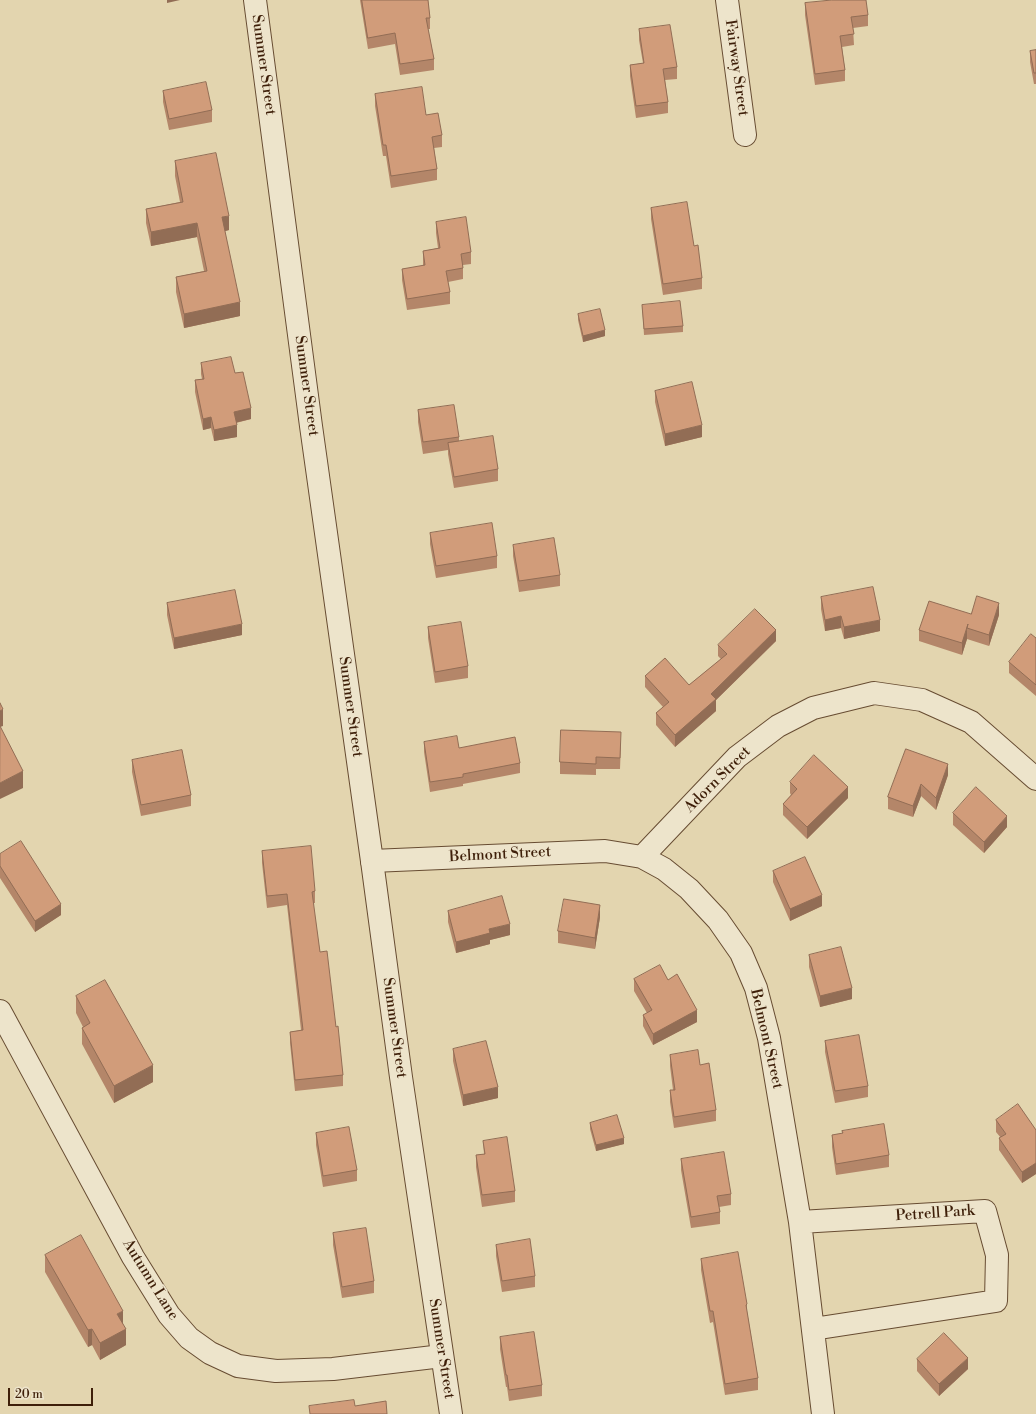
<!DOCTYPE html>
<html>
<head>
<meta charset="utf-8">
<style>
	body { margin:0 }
	#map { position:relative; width:1036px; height:1414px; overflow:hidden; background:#e3d5af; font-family:"Libre Bodoni",serif }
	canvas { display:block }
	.scale { position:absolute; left:8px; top:1388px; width:85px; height:18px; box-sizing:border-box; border:2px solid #3e1f09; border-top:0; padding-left:5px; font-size:12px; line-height:14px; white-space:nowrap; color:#3e1f09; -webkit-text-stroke:3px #ede4cb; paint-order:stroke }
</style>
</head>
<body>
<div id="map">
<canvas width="1036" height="1414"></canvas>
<div class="scale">20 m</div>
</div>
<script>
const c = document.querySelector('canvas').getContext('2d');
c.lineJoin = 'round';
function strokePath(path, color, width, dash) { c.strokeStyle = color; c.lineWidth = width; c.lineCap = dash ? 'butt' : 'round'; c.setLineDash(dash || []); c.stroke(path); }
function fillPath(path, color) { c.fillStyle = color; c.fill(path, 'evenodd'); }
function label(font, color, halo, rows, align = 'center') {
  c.font = font + ' "Libre Bodoni",serif'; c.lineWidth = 3.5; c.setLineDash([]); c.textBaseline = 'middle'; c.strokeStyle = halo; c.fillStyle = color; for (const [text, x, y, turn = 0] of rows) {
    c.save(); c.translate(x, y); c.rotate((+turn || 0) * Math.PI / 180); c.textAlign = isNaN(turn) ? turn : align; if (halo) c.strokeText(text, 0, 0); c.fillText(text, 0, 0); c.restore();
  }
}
const minor = new Path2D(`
	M 727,0 L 745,135
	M 642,857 L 737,757 L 778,726 L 813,708 L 874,693 L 922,700 L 971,722 L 1036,779
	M 372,861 L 605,851 L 642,857 L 664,869 L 689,889 L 718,920 L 741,953 L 756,988 L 769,1038 L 800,1222 L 823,1414
	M 0,1011 L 133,1257 L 169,1315 L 189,1338 L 210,1353 L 238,1366 L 276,1371 L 333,1369 L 442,1356
	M 800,1222 L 985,1211 L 997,1255 L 996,1301 L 813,1329`);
const tertiary = new Path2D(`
	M 255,0 L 311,426 L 372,861 L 401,1077 L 451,1414`);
const wall = new Path2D(`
	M 360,0 L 428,0 L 430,18 L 430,29 L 428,29 L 434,59 L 434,70 L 400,75 L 395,44 L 368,49 Z
	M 805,3 L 868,15 L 868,26 L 853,28 L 854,45 L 842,47 L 845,70 L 845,81 L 815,85 L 805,15 Z
	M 639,29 L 677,67 L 677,79 L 665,80 L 668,102 L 668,113 L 636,118 L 630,76 L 630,65 L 643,63 L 639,40 Z
	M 1036,50 L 1036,84 L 1034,84 L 1030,62 L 1030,51 Z
	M 163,91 L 212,110 L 212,122 L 169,130 L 163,102 Z
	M 375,94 L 426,115 L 442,135 L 442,147 L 434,148 L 437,169 L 437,180 L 391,188 L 386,156 L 383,156 L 375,106 Z
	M 175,161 L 229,230 L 225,231 L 240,316 L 184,328 L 176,292 L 176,277 L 204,271 L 197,237 L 151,246 L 146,223 L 146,209 L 180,202 L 175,176 Z
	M 651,208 L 694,246 L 702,278 L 702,289 L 663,295 L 651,219 Z
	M 436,222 L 471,252 L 471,264 L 463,265 L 463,279 L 448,282 L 450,292 L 450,304 L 407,310 L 402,280 L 402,269 L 423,266 L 423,251 L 438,248 L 436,233 Z
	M 642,305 L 683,326 L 683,332 L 644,335 Z
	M 578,314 L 605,336 L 583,342 L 578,320 Z
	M 201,363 L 235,373 L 251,419 L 236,423 L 237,437 L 214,441 L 211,428 L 203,430 L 195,392 L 195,380 L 202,379 L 201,374 Z
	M 655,391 L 702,437 L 665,446 L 655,402 Z
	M 418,410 L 459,437 L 459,441 L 498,469 L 498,481 L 454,488 L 448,454 L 448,450 L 423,454 L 418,422 Z
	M 430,533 L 497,556 L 497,568 L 436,578 L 430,544 Z
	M 513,545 L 560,575 L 560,586 L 519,592 L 513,556 Z
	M 821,597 L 880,631 L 844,639 L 841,628 L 825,631 L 821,609 Z
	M 167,603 L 242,635 L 174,649 L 167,615 Z
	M 971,614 L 999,615 L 989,646 L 967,639 L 962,655 L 919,641 L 919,630 Z
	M 428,627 L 468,666 L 468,678 L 435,683 L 428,638 Z
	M 1036,638 L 1036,696 L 1009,673 L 1009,662 Z
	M 776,641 L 716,700 L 716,711 L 675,747 L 656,725 L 656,713 L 663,707 L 645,687 L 645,676 L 689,685 L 721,659 L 718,656 L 718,645 Z
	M 424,742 L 459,748 L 520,763 L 520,773 L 463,784 L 463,786 L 430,792 L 424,752 Z
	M 621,743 L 620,769 L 596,769 L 596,775 L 560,774 L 560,762 Z
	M 906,749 L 948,775 L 936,810 L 921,796 L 913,817 L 888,809 L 888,797 Z
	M 132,760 L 191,795 L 191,806 L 141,816 L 132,772 Z
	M 790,782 L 848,798 L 807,839 L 783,815 L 783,804 L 791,795 L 790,793 Z
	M 953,813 L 1007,827 L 984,853 L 953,825 Z
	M 262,851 L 315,891 L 315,903 L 313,903 L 320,952 L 336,1027 L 343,1075 L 343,1086 L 295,1091 L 290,1043 L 290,1032 L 301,1030 L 287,905 L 267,908 L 262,863 Z
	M 0,854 L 61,915 L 35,932 L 0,878 Z
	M 773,871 L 822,906 L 790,921 L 773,882 Z
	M 448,911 L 510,935 L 490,940 L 490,944 L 456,953 L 448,922 Z
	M 600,917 L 595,949 L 558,943 L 558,931 Z
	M 809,955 L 852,999 L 820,1007 L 809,967 Z
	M 634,979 L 668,980 L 697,1022 L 653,1045 L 643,1026 L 643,1015 L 647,1013 L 634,991 Z
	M 76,996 L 153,1082 L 114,1103 L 82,1044 L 82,1028 L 83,1027 L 76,1013 Z
	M 825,1041 L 868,1086 L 868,1097 L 835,1103 L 825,1052 Z
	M 453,1049 L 498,1098 L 463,1106 L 453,1061 Z
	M 670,1055 L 700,1065 L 716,1110 L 716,1121 L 674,1128 L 670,1102 L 670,1090 L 673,1090 L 670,1066 Z
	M 996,1120 L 1036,1130 L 1036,1174 L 1022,1183 L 999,1150 L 999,1138 L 1001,1138 L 996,1132 Z
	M 590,1123 L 624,1144 L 596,1151 L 590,1129 Z
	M 842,1131 L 889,1155 L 889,1167 L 836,1175 L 832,1147 L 832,1135 L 842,1134 Z
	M 316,1133 L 357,1170 L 357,1181 L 323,1187 L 316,1145 Z
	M 483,1141 L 515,1191 L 515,1202 L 482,1207 L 476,1167 L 476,1155 L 484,1154 Z
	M 681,1159 L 731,1194 L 731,1205 L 719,1207 L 720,1212 L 720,1224 L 691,1228 L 681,1170 Z
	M 333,1233 L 374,1281 L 374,1293 L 342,1298 L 333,1245 Z
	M 496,1245 L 535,1276 L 535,1287 L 502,1292 L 496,1256 Z
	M 45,1255 L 123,1324 L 126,1345 L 100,1360 L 92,1345 L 88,1347 L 45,1272 Z
	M 701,1259 L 747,1304 L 747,1311 L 758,1378 L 758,1390 L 725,1395 L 713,1322 L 710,1323 L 701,1270 Z
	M 500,1337 L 542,1385 L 542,1396 L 509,1401 L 507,1387 L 506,1387 L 500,1349 Z
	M 917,1359 L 968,1369 L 939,1396 L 917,1371 Z`);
const shadedWall = new Path2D(`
	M 167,0 L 180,0 L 167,3 Z
	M 229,216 L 229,230 L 222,232 L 222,217 Z
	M 197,223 L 197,237 L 151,246 L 151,232 Z
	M 240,302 L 240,316 L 184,328 L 184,314 Z
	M 605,330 L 605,336 L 583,342 L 583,336 Z
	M 251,408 L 251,419 L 234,423 L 234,412 Z
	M 211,417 L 211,428 L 203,430 L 203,419 Z
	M 237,425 L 237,437 L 214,441 L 214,430 Z
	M 702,425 L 702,437 L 665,446 L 665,434 Z
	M 999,603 L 999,615 L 989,646 L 989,635 Z
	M 841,616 L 841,628 L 825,631 L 825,620 Z
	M 880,620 L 880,631 L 844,639 L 844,627 Z
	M 242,624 L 242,635 L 174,649 L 174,638 Z
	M 967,628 L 967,639 L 962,655 L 962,643 Z
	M 776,630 L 776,641 L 716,700 L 716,711 L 675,747 L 675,735 L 711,694 Z
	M 3,709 L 3,726 L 0,727 L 0,711 Z
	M 948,764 L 948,775 L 936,810 L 936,798 Z
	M 23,771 L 23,788 L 0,799 L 0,783 Z
	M 921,784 L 921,796 L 913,817 L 913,806 Z
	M 848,787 L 848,798 L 807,839 L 807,827 Z
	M 1007,816 L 1007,827 L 984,853 L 984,842 Z
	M 822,895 L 822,906 L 790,921 L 790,909 Z
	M 61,904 L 61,915 L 35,932 L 35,921 Z
	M 600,905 L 600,917 L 595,949 L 595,938 Z
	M 510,924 L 510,935 L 490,940 L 490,944 L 456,953 L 456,942 L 489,929 Z
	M 852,988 L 852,999 L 820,1007 L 820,996 Z
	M 697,1010 L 697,1022 L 653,1045 L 653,1034 Z
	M 153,1065 L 153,1082 L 114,1103 L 114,1086 Z
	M 498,1087 L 498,1098 L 463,1106 L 463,1095 Z
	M 624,1138 L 624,1144 L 596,1151 L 596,1145 Z
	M 1036,1163 L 1036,1174 L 1022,1183 L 1022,1172 Z
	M 123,1311 L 123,1327 L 117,1314 Z
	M 92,1329 L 92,1345 L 88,1347 L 88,1330 Z
	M 126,1329 L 126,1345 L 100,1360 L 100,1343 Z
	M 968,1358 L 968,1369 L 939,1396 L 939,1384 Z`);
const building = new Path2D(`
	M 362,0 L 428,0 L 430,18 L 426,18 L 434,59 L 400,64 L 395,33 L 368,38 Z
	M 832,0 L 866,0 L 868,15 L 851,17 L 854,34 L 840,36 L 845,70 L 815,74 L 805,3 Z
	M 670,25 L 677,67 L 663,69 L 668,102 L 636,106 L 630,65 L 644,63 L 639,29 Z
	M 1036,50 L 1036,73 L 1034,73 L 1030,51 Z
	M 206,82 L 212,110 L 169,119 L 163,91 Z
	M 422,87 L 426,115 L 438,113 L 442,135 L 432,137 L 437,169 L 391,176 L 386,145 L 383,145 L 375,94 Z
	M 216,153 L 229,216 L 222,217 L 240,302 L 184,314 L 176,277 L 207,271 L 197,223 L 151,232 L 146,209 L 183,202 L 175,161 Z
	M 687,202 L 694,246 L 698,245 L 702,278 L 663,284 L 651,208 Z
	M 466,217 L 471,252 L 461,254 L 463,268 L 446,271 L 450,292 L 407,299 L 402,269 L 425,265 L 423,251 L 440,248 L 436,222 Z
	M 680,301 L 683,326 L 644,329 L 642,305 Z
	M 600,309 L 605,330 L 583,336 L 578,314 Z
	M 231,357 L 235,373 L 243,372 L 251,408 L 234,412 L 237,425 L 214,430 L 211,417 L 203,419 L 195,380 L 204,379 L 201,363 Z
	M 692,382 L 702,425 L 665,434 L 655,391 Z
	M 454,405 L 459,437 L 423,442 L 418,410 Z
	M 493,436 L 498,469 L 454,477 L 448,443 Z
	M 492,523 L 497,556 L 436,566 L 430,533 Z
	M 554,538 L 560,575 L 519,581 L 513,545 Z
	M 873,587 L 880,620 L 844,627 L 841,616 L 825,620 L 821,597 Z
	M 235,590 L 242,624 L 174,638 L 167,603 Z
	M 977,596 L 999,603 L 989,635 L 967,628 L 968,624 L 962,643 L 919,630 L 929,601 L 971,614 Z
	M 755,609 L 776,630 L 711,694 L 716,699 L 675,735 L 656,713 L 669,702 L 645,676 L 665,658 L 689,685 L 727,654 L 718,645 Z
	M 461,622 L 468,666 L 435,672 L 428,627 Z
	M 1031,634 L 1036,638 L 1036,685 L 1009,662 Z
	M 0,703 L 3,709 L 0,711 Z
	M 0,726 L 23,771 L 0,783 Z
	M 561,730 L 621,732 L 620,758 L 596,757 L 596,764 L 560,762 Z
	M 457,736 L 459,748 L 515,737 L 520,763 L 463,774 L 463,777 L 430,782 L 424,742 Z
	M 906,749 L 948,764 L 936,798 L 921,784 L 913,806 L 888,797 Z
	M 182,750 L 191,795 L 141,805 L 132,760 Z
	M 814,755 L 848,787 L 807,827 L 783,804 L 797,789 L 790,782 Z
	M 976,787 L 1007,816 L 984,842 L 953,813 Z
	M 21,841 L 61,904 L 35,921 L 0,866 L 0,854 Z
	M 311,846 L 315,891 L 312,892 L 320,952 L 327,951 L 336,1027 L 338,1026 L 343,1075 L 295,1080 L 290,1032 L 303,1030 L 287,894 L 267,896 L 262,851 Z
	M 805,857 L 822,895 L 790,909 L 773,871 Z
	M 502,896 L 510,924 L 489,929 L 490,933 L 456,942 L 448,911 Z
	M 564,899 L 600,905 L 595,938 L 558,931 Z
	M 841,947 L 852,988 L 820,996 L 809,955 Z
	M 660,965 L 668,980 L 677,974 L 697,1010 L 653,1034 L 643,1015 L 652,1010 L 634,979 Z
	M 105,980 L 153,1065 L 114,1086 L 82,1028 L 90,1023 L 76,996 Z
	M 859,1035 L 868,1086 L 835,1091 L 825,1041 Z
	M 486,1041 L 498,1087 L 463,1095 L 453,1049 Z
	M 698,1050 L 700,1065 L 709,1063 L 716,1110 L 674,1117 L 670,1090 L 675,1090 L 670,1055 Z
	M 1018,1104 L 1036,1130 L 1036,1163 L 1022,1172 L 999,1138 L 1006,1134 L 996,1120 Z
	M 617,1115 L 624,1138 L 596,1145 L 590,1123 Z
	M 884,1124 L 889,1155 L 836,1164 L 832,1135 L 843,1133 L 842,1131 Z
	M 349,1127 L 357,1170 L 323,1176 L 316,1133 Z
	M 507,1137 L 515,1191 L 482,1195 L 476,1155 L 485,1154 L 483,1141 Z
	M 724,1152 L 731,1194 L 717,1196 L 720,1212 L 691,1217 L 681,1159 Z
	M 366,1228 L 374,1281 L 342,1287 L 333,1233 Z
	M 81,1235 L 123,1311 L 117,1314 L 126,1329 L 100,1343 L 92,1329 L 88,1330 L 45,1255 Z
	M 530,1239 L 535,1276 L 502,1281 L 496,1245 Z
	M 738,1252 L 747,1304 L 746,1305 L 758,1378 L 725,1384 L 713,1311 L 710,1311 L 701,1259 Z
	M 534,1332 L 542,1385 L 509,1390 L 507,1375 L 506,1375 L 500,1337 Z
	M 944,1333 L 968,1358 L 939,1384 L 917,1359 Z
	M 354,1400 L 355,1406 L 386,1401 L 387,1414 L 310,1414 L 309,1406 Z`);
const streetNames = [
	["Summer Street",263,65,82],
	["Fairway Street",736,68,82],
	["Summer Street",306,386,82],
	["Summer Street",350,707,82],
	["Adorn Street",718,780,-45],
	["Belmont Street",500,855,-3],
	["Summer Street",394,1028,82],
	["Belmont Street",766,1039,77],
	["Petrell Park",935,1214,-4],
	["Autumn Lane",150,1280,58],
	["Summer Street",441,1349,81]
];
strokePath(minor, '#674c32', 24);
strokePath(tertiary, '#674c32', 24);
strokePath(minor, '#ede4cb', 22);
strokePath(tertiary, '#ede4cb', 22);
fillPath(wall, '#b48669');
fillPath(shadedWall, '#926d55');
fillPath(building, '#d19c7a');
strokePath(building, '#926d55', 1);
label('15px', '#3e1f09', '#ede4cb', streetNames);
</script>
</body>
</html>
